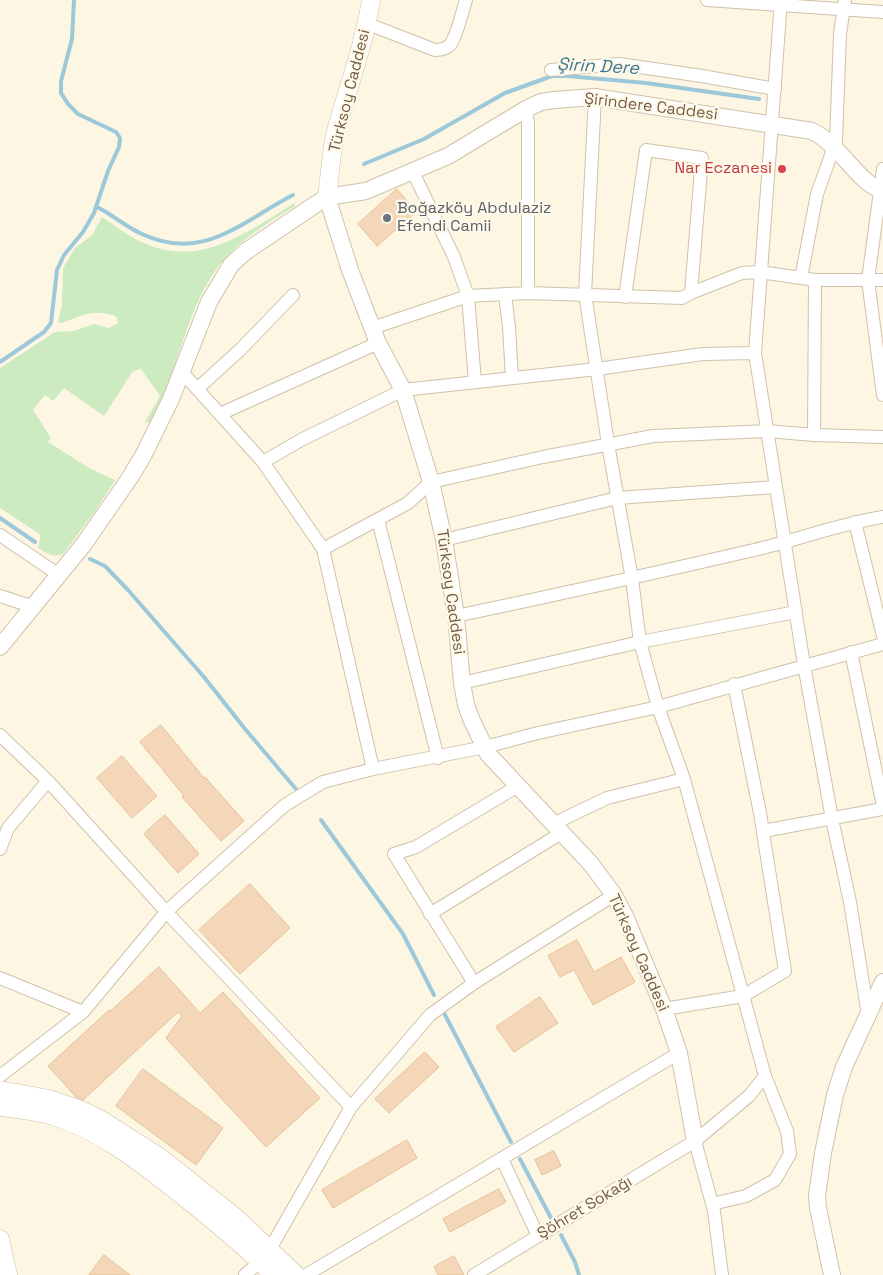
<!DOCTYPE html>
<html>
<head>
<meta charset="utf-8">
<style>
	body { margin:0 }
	canvas { display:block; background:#fdf6e2 }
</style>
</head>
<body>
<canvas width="883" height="1275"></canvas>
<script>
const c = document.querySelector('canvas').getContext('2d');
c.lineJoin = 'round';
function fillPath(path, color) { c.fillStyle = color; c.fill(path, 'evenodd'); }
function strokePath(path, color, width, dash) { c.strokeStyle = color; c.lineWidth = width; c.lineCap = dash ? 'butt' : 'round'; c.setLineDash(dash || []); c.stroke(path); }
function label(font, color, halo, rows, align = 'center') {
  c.font = font + ' "Space Grotesk",sans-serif'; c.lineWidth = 4.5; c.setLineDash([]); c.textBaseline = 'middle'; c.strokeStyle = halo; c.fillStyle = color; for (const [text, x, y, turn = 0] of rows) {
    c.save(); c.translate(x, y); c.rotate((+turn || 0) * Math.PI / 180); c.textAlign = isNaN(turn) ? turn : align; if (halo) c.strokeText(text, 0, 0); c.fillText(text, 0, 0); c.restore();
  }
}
const green = new Path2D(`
	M 295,203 L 295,206 C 273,220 249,234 230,253 C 196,287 183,344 167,388 C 162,400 156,411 151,423 L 145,422 L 160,396 L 141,369 L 133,371 L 104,416 L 64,388 L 53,401 L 45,395 L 33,410 L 51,438 L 48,442 L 89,468 L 115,480 L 94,513 L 63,554 C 53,558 46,553 38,548 L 41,535 L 0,508 L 0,368 L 55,332 L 74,331 L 94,324 L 109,328 L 118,323 L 116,316 C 92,309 85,314 62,323 L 58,322 L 62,304 L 63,268 L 75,248 L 92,235 L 102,217 C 117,227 132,239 149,245 C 204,267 249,230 295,203 Z`);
const stream = new Path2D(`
	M 364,164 L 424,139 L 505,93 L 552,76 L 567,76 L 646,83 L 759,99
	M 97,207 C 113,215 126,227 142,234 C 204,263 242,221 293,195
	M 0,362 L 44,332 L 51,323 L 57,270 L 64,255 L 83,232 L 94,213 L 108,171 L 119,147 L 120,138 L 116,132 L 78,114 L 68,104 L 61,93 L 61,81 L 72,39 L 74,0
	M 0,518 L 35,542
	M 90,559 L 105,566 L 128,590 L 204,677 L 245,729 L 296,789
	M 321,820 L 403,934 L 434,995
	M 444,1013 L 511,1142
	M 520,1159 L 551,1218
	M 561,1235 L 575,1262 L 579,1275`);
const building = new Path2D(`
	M 397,189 L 416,212 L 377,246 L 358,224 Z
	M 161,725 L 204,778 L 205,777 L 244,821 L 221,841 L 182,797 L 184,796 L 140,742 Z
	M 122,756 L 157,796 L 132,818 L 97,778 Z
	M 165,815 L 199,854 L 178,873 L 144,834 Z
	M 250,884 L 290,928 L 240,974 L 199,930 Z
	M 577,940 L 594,972 L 621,957 L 635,982 L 593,1005 L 574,970 L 560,977 L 548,956 Z
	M 159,967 L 200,1013 L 223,992 L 320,1098 L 266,1147 L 166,1038 L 182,1016 L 178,1012 L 83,1100 L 76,1097 L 48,1066 L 109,1010 L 110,1011 Z
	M 540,997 L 558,1023 L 514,1052 L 496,1027 Z
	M 425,1052 L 439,1067 L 389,1113 L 375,1099 Z
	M 143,1069 L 223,1128 L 196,1165 L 116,1106 Z
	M 407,1140 L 417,1158 L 333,1208 L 322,1190 Z
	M 554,1151 L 561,1166 L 542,1175 L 535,1160 Z
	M 499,1189 L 506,1202 L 450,1232 L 443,1219 Z
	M 104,1255 L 130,1275 L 89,1275 Z
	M 454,1256 L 464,1275 L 438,1275 L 434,1267 Z`);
const minor = new Path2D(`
	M 707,0 L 883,12
	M 781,0 L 755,353 L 804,665 L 832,819 L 850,902 L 868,1015
	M 368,24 L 435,50 C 441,50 446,49 450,45 C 457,36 462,12 466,0
	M 551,70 L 619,64 L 702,76 L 775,89
	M 595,97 L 585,294 L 608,444 L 632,579 L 640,642 L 658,707 L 684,779 L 765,1076 L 787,1131 L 790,1154 L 775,1180 L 746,1196 L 712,1204
	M 526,109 L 528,123 L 528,293
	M 883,169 L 868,280 L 883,395
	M 412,170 L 454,257 L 468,296 L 475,382
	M 801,278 L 817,194 L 836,141 L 840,34 L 845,0
	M 505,294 L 509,327 L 512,378
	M 625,297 L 646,150 L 702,158 L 691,293
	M 372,328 L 468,296 L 528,293 L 682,298 L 691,293 L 742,273 L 760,272 L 815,280 L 883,280
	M 181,371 L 263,462 L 323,549 L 373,769
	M 197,389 L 241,349 L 293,295
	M 220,414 L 378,343
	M 814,435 L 815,280
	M 263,462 L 301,440 L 403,390 L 597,369 L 703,354 L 755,353
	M 378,520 L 438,758
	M 855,522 L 883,636
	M 0,535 L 59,575
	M 444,540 L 617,498 L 776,487
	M 323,549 L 408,503 L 431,482 L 543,457 L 653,436 L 767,431 L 814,435 L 883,437
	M 0,596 L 34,607
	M 456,616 C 556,595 655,573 754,550 C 797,540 839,524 883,517
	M 851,652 L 883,806
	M 462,683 L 640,642 L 796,612
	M 0,735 L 48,781 L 172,918 L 351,1107
	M 555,823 L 607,798 L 684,779
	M 763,831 L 883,809
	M 0,849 L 8,828 L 48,781
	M 430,914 L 563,832
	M 0,978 L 83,1012
	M 474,983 L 394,854 L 416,847 L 518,786
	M 664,1009 L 743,996 L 785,971 L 760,813 L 734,684
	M 0,1076 L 83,1012 L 167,911 L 285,805 L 323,782 L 373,769 L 485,747 L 538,733 L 658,707 L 883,644
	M 695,1141 L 714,1211 L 722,1275
	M 502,1159 L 538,1236
	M 245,1275 L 266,1256 L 351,1107 L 430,1015 L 474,983 L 614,895
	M 306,1275 L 679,1053
	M 474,1275 L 695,1141 L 749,1096 L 765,1076`);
const tertiary = new Path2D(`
	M 327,197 L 350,270 L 378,343 L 403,390 L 431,482 L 444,540 L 456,616 L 462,683 L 466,705 L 472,721 L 488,754 L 591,864 L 614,895 L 625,916 L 664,1009 L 679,1053 L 695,1141
	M 0,647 L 84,544 L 129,479 L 143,456 L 171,399 L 209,302 L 231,265 L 245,252 L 316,204 L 327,197 L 366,191 L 448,156 L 526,109 L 541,102 L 554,100 L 595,97 L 812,131 C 834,142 848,165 866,181 C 871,185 878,189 883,192
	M 832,1275 L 818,1208 L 817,1196 L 823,1153 L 835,1095 L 844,1067 L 883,982`);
const secondary = new Path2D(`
	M 327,197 C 330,175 331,152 336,131 C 348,87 364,45 371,0
	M 0,1090 L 49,1099 L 78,1109 L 100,1119 L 161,1158 L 236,1218 L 296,1275
	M 0,1107 C 17,1109 36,1111 53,1116 C 101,1131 140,1162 179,1193 C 212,1219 245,1246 274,1275
	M 0,1239 L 8,1275`);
const markers = [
	[782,169,5,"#e0444e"],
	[387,218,5,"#6b7280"]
];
const streetNames = [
	["Türksoy Caddesi",350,91,-76],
	["Şirindere Caddesi",651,107,7],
	["Türksoy Caddesi",450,592,82],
	["Türksoy Caddesi",638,953,66],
	["Şöhret Sokağı",585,1208,-31]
];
const healthNames = [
	["Nar Eczanesi",772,169]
];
const worshipNames = [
	["Boğazköy Abdulaziz",397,209],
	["Efendi Camii",397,227]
];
const waterNames = [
	["Şirin Dere",598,67,3]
];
fillPath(green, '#ccebc0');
strokePath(stream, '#9cc8d9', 4);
fillPath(building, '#f3d7b8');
strokePath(building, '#e6c098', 1);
strokePath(minor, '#d0c1ab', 14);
strokePath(tertiary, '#d0c1ab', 18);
strokePath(secondary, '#d2bfa5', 19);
strokePath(minor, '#fff', 12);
strokePath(tertiary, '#fff', 16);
strokePath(secondary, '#fff', 18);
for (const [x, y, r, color] of markers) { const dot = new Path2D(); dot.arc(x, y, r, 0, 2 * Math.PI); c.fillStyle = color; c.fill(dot); strokePath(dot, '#fff9e9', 2); }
label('16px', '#755d47', '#fff9e9', streetNames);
label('16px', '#be3a42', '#fff9e9', healthNames, 'right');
label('16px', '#5b616d', '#fff9e9', worshipNames, 'left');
label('italic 18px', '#437a91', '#fff9e9', waterNames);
</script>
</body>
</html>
